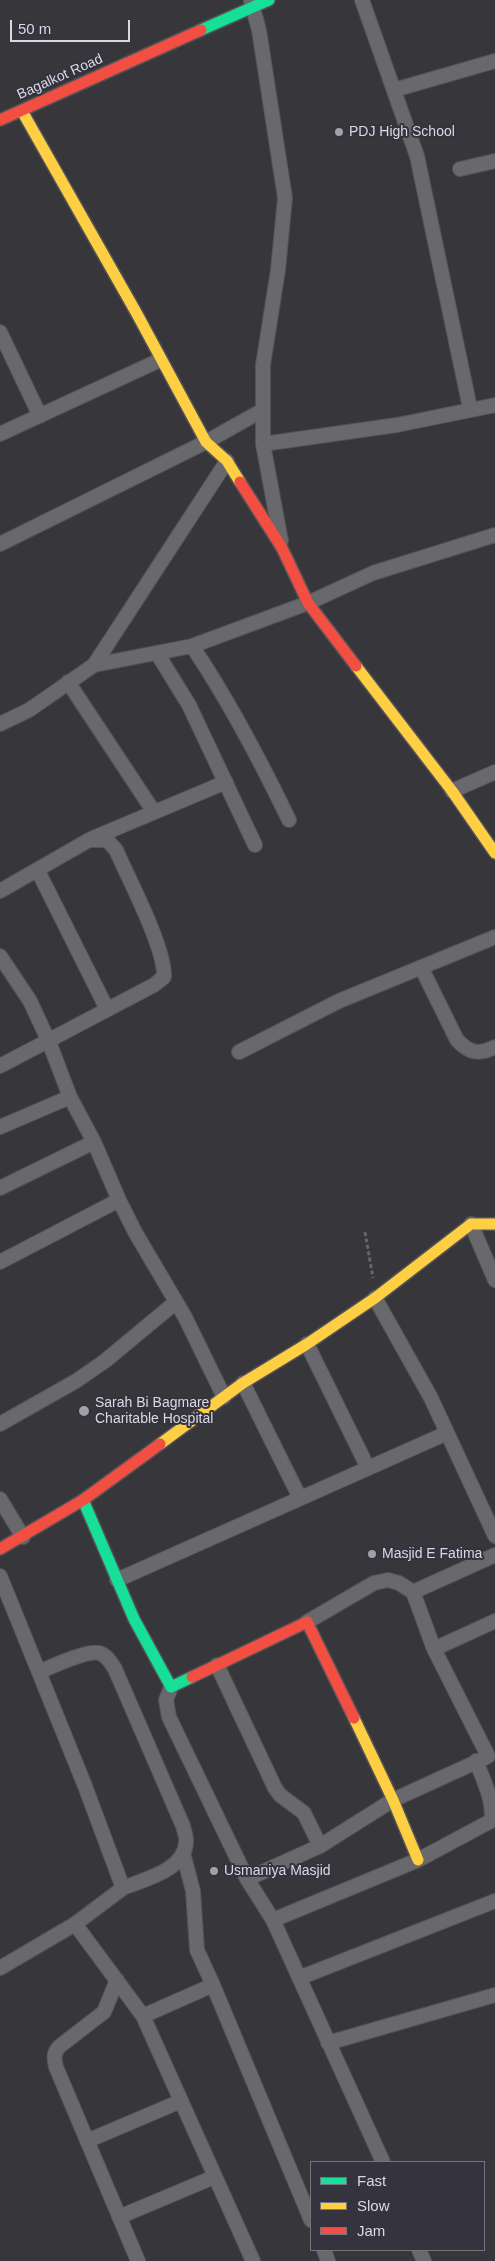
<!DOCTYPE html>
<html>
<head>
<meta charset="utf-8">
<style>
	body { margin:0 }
	#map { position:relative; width:495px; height:2261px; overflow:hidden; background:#36363b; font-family:Helvetica,sans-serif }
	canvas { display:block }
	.legend { position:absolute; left:310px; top:2161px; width:175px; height:90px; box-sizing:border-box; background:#34333e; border:1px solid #76757f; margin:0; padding:6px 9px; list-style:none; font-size:15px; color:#dad9e1 }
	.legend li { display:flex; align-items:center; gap:10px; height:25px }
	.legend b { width:25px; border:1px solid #76757f }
	.scale { position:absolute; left:10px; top:20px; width:120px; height:22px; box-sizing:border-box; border:2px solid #dad9e1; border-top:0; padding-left:6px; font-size:15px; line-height:18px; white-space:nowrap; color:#dad9e1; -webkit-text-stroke:4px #34333e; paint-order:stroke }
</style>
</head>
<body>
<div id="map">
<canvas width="495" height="2261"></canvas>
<ul class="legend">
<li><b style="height:6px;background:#16e098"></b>Fast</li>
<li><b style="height:6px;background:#ffcf43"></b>Slow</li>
<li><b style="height:6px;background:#f24e42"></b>Jam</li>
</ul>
<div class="scale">50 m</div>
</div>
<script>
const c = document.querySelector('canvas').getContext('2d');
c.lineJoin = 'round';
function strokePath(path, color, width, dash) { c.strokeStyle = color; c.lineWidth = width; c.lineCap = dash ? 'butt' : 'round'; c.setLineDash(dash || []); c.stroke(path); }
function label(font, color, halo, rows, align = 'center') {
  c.font = font + ' Helvetica,sans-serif'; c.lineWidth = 4; c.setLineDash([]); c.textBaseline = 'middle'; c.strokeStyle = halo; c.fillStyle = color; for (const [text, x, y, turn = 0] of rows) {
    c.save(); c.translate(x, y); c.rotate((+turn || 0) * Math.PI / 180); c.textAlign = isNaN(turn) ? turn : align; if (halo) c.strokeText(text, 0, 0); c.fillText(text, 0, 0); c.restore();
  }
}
const path = new Path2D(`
	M 365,1232 L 373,1278`);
const street = new Path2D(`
	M 362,0 L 417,156 L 470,408
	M 251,1 L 259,30 L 285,198 L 278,270 L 263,365 L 263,444 L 281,541
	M 394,90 L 495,61
	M 460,169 L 495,161
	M 0,332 L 40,416
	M 0,434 L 160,360
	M 263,444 L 397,425 L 495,405
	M 0,544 L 206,442 L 263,410
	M 192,646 C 230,702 260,760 289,820
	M 157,653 L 189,705 L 255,845
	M 94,665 L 227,461
	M 68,682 L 154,812
	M 0,724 L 29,710 L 94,665 L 192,646 L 308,603 L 373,573 L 495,535
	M 452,791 L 495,772
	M 93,838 L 226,782
	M 38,871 L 107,1009
	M 0,891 L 89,840 L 107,840 L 116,850 C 129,880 165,947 164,977 L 154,985 L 0,1066
	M 0,956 L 30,1001 L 49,1042 L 70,1097 L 94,1142 L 119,1200 L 135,1232 L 185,1317 L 224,1397
	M 421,967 L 457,1040 C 469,1053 479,1055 495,1047
	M 239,1052 L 339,1001 L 495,937
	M 0,1127 L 70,1097
	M 0,1188 L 94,1142
	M 471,1224 L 495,1280
	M 0,1262 L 119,1200
	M 375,1298 L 431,1398 L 495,1536
	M 307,1344 L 368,1468
	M 243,1383 L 300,1498
	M 0,1424 L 76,1381 L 105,1361 L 176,1302
	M 0,1499 L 23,1537
	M 0,1576 L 85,1786 L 123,1888 L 75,1924 L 0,1968
	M 117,1580 L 447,1433
	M 413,1592 L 495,1555
	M 307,1622 L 374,1583 L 388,1580 L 399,1583 L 413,1592 L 434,1649 L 488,1756
	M 434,1649 L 495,1621
	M 217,1665 L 275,1788 L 280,1795 L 304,1813 L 320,1846
	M 39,1672 C 51,1667 87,1650 99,1653 C 107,1655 111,1663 115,1669 L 183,1826 C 184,1831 187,1837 186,1842 C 185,1870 145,1879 123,1888
	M 171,1687 L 166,1700 L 169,1717 L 247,1879 L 273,1920 L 383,2162
	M 183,1853 L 193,1891 L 197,1950 L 213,1985 L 311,2220
	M 247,1879 L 320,1846 L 393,1800 L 485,1758
	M 273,1920 L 418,1860 L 491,1821 C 495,1803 483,1779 476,1761
	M 75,1924 L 143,2016 L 253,2261
	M 299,1978 L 495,1901
	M 117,1980 L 104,2012 L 60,2046 C 53,2053 54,2058 56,2067 L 138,2261
	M 143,2016 L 213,1985
	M 328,2043 L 495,1995
	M 87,2141 L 181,2101
	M 119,2217 L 214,2177
	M 324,2250 L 328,2261
	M 419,2250 L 424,2261`);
const fast = new Path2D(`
	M 201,30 L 269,0
	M 83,1500 L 134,1619 L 171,1687 L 192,1677`);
const slow = new Path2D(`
	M 22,111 L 137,314 L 206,442 L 227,461 L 240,482
	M 356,666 L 452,791 L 495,853
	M 160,1444 L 243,1383 L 307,1344 L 375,1298 L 471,1224 L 495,1224
	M 354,1718 L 393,1800 L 418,1860`);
const jam = new Path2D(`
	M 0,120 L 201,30
	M 240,482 L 282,548 L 308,603 L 356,666
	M 0,1549 L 83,1500 L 160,1444
	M 192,1677 L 307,1622 L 354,1718`);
const markers = [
	[339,132,5,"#a1a0a7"],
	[84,1411,6,"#a1a0a7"],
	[372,1554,5,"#a1a0a7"],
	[214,1871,5,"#a1a0a7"]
];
const streetNames = [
	["Bagalkot Road",60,77,-24]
];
const poiNames = [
	["PDJ High School",349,132],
	["Sarah Bi Bagmare",95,1403],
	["Charitable Hospital",95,1419],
	["Masjid E Fatima",382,1554],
	["Usmaniya Masjid",224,1871]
];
strokePath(street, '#535358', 16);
strokePath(fast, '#535358', 14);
strokePath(slow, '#535358', 14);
strokePath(jam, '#535358', 14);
strokePath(path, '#66666a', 3, [4, 2.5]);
strokePath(street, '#69686d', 14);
strokePath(fast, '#16e098', 11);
strokePath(slow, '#ffcf43', 11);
strokePath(jam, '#f24e42', 11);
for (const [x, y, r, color] of markers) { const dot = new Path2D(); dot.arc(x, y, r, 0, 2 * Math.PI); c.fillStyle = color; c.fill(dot); strokePath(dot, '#34333e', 2); }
label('14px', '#dad9e1', '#34333e', streetNames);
label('14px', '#dad9e1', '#34333e', poiNames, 'left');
</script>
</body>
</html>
